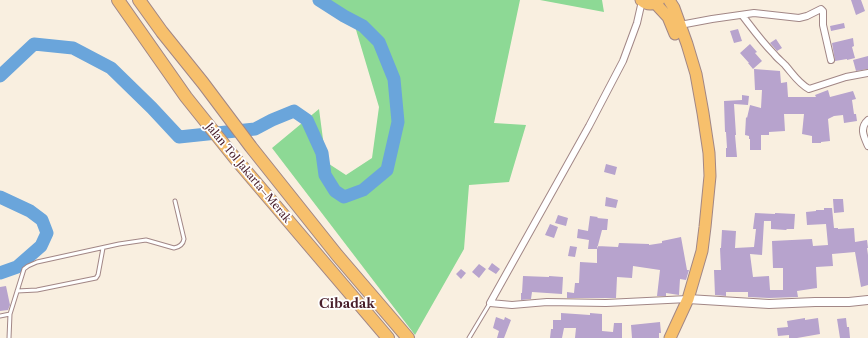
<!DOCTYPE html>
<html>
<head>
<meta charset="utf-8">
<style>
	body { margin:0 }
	canvas { display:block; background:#f9efe0 }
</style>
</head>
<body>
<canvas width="868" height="338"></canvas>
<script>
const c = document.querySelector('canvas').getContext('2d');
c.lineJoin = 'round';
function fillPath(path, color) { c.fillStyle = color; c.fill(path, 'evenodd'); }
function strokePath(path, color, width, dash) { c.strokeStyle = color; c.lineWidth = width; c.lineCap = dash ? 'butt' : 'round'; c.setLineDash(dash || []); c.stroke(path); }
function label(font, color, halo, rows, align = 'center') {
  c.font = font + ' "Libre Caslon Text",serif'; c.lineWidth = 3.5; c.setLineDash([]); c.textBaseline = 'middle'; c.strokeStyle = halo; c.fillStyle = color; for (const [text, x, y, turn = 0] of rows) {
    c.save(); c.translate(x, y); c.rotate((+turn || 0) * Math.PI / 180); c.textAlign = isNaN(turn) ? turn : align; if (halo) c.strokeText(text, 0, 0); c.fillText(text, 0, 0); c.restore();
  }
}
const green = new Path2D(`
	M 313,0 L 520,0 L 494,123 L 526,125 L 509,182 L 469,185 L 464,249 L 415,335 L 272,148 L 319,109 L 326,162 L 346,175 L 372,158 L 379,107 L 354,23 Z
	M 540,0 L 602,0 L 604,12 Z`);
const river = new Path2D(`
	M 0,76 L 34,44 L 73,48 L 111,68 L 152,108 L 179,137 L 255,129 L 272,120 L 294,111 L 307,120 L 322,153 L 325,175 L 335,191 L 344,197 L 363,190 L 387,170 L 398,122 L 394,79 L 379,42 L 363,26 L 344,16 L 319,0
	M 0,197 L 30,211 L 42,220 L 47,233 L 41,246 L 17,267 L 0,273`);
const building = new Path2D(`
	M 851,0 L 861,0 L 865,11 L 856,15 Z
	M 844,23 L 845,28 L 831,31 L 830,26 Z
	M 738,29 L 742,41 L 734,43 L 730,31 Z
	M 853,38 L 854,46 L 852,47 L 855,58 L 847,60 L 847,59 L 835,61 L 832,43 Z
	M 776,39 L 782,48 L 777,51 L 770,43 Z
	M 750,44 L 757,52 L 755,53 L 762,61 L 753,69 L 748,63 L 749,63 L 740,53 Z
	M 868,56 L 868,69 L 856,71 L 853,60 Z
	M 754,69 L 780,71 L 781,83 L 787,82 L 788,97 L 816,97 L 815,95 L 828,90 L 830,97 L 853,91 L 856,99 L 852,100 L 854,114 L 856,114 L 857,121 L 844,123 L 843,115 L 834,116 L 828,119 L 830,141 L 821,142 L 821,143 L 812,143 L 812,136 L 802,134 L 804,114 L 784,114 L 785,131 L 769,132 L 769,135 L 761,135 L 761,150 L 750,150 L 750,139 L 749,139 L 749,136 L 745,135 L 746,117 L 747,118 L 750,105 L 761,108 L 762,90 L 755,90 Z
	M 742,95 L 749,96 L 748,105 L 734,104 L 736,135 L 735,135 L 737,157 L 726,157 L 726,148 L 727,148 L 726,132 L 725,132 L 724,101 L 742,100 Z
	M 606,164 L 617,167 L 615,175 L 604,172 Z
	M 606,197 L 618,200 L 616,208 L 605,206 Z
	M 833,199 L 843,199 L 844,212 L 834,213 Z
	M 824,208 L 832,208 L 834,228 L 838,228 L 838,229 L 854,228 L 855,242 L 867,240 L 868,248 L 867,248 L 868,255 L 868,285 L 861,287 L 855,252 L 832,254 L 833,266 L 816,267 L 817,288 L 797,291 L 798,297 L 769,298 L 748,297 L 748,292 L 726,292 L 726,296 L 715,295 L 714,270 L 721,270 L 720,248 L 721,248 L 722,230 L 736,231 L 735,248 L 754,247 L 756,229 L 753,229 L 755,213 L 775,214 L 775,213 L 795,214 L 794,229 L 787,229 L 786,230 L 771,229 L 771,221 L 764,221 L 762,255 L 750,254 L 753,277 L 769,276 L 770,290 L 783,290 L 783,268 L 773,268 L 772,241 L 812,239 L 813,246 L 828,245 L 826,224 L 807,225 L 806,212 L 816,211 L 816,210 L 824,210 Z
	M 558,215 L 568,218 L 566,226 L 555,223 Z
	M 590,216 L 598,217 L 597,218 L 608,219 L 607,230 L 602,230 L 597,249 L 588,249 L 589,240 L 577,238 L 578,229 L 588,231 Z
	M 550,224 L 558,227 L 554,238 L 545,235 Z
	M 681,237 L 687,270 L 689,270 L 686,280 L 680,279 L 679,295 L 666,293 L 666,296 L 657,296 L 660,270 L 633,266 L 632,278 L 617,277 L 616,298 L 567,298 L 567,292 L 574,293 L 575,283 L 579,283 L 580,262 L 597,263 L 597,246 L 618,247 L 619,243 L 649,244 L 649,245 L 662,243 L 662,241 Z
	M 570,246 L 577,247 L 575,257 L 568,256 Z
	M 492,263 L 500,269 L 496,274 L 488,269 Z
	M 479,264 L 486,269 L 479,278 L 472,272 Z
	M 461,269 L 466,273 L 461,279 L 456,274 Z
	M 523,276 L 549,277 L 549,276 L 563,277 L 562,294 L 532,292 L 531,299 L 521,300 L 521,293 L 522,293 Z
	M 6,286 L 10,305 L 8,310 L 0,311 L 0,287 Z
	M 561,313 L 590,315 L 590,313 L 602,314 L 602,331 L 613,332 L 614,323 L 622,323 L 622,338 L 575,338 L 576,328 L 564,328 L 562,338 L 550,338 L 551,329 L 553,329 L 553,320 L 561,320 Z
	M 496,317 L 504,320 L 505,317 L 511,320 L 504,338 L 497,338 L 499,331 L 493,328 Z
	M 805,318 L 805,320 L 818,318 L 820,334 L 797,338 L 789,338 L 789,335 L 778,336 L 777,328 L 788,327 L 787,321 Z
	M 846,318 L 847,327 L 849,327 L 850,338 L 840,338 L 837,319 Z
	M 660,322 L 661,333 L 659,333 L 659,338 L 632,338 L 631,325 Z`);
const service = new Path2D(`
	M 17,291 L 37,290 L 96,278 L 98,275 L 103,248
	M 0,316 L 10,314
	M 9,338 L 10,314 L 24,269 L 28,266 L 37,262 L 119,244 L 146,240 L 174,248 C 179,247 183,245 184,239 L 175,201
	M 469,338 L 490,303`);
const minor = new Path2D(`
	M 642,1 L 637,23 L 623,61 L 589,126 L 490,303 L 512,305 L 547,302 L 606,303 L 688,299
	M 742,15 C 752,28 762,42 774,54 C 777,58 781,61 785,65 C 793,74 798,83 809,89 L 846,77 L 868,73
	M 680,25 L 712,19 L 754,13 L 799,18 L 807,16 L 821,9 L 823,11 L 823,25 L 831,60
	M 868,120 C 859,128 864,137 868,146`);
const tertiary = new Path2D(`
	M 688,299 L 769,304 L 815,302 L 849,302 L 868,300`);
const trunk = new Path2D(`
	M 641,0 C 647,5 653,5 659,0
	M 669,0 L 674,8 L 687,44 L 696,74 L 703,113 L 709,153 L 710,176 L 705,227 L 702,251 L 688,299 L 670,338
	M 655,3 L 668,17 L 675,34`);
const motorway = new Path2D(`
	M 118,0 L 186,97 L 234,157 L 388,338
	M 139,0 L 162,32 L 203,83 L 251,147 L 337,255 L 408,338`);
const streetNames = [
	["Jalan Tol Jakarta–Merak",248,173,50]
];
const quarterNames = [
	["Cibadak",347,304]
];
fillPath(green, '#8dd995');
strokePath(river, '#6aa5db', 13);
fillPath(building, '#b7a3cd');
strokePath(service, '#a28786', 5);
strokePath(minor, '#a28786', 8);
strokePath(tertiary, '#a28786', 10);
strokePath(trunk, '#a28786', 13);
strokePath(motorway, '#a28786', 14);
strokePath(service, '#fff', 3);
strokePath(minor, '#fff', 6);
strokePath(tertiary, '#fff', 8);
strokePath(trunk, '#f7c06c', 11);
strokePath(motorway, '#f7c06c', 12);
label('11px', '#4a1f2b', '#fff', streetNames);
label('bold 13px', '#4a1f2b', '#fff', quarterNames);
</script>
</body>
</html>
